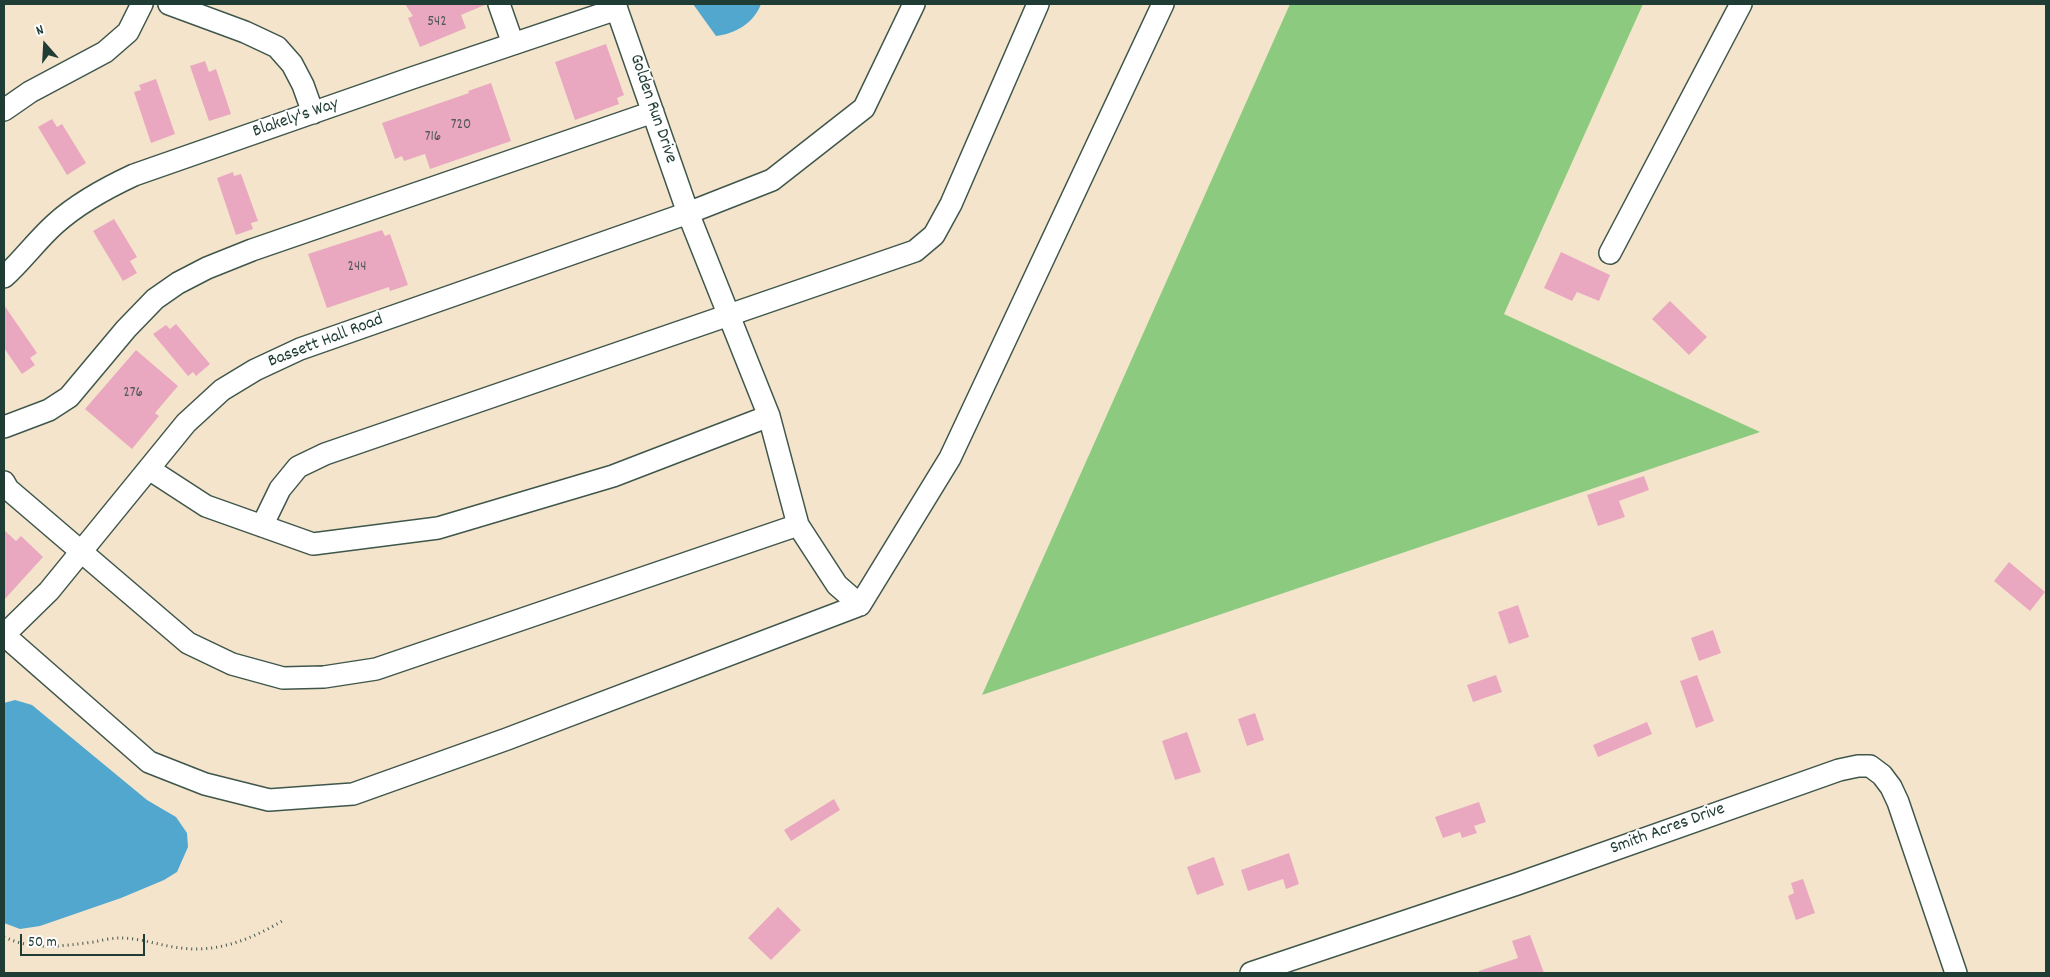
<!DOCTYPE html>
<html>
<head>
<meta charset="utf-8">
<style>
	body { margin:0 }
	#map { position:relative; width:2050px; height:977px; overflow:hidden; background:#f5e4cc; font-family:Dekko,sans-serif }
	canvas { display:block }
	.frame { position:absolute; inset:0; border:5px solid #1f3d34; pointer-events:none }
	.north { position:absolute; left:20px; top:20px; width:50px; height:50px; -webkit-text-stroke:4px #fff; paint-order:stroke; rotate:341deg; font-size:14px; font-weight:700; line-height:20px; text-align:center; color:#1f3d34 }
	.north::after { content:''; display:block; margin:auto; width:18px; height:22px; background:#1f3d34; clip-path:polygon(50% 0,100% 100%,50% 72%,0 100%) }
	.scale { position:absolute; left:20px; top:934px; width:125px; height:22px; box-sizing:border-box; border:2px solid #1f3d34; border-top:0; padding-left:6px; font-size:15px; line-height:18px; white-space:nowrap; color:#1f3d34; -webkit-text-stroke:4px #fff; paint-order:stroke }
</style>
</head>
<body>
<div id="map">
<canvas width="2050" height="977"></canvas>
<div class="frame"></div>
<div class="north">N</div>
<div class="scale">50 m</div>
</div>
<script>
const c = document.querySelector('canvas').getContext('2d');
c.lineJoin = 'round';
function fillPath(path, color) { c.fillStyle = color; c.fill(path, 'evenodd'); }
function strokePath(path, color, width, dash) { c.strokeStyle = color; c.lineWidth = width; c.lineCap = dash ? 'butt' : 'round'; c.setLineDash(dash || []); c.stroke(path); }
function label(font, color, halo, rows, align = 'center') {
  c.font = font + ' Dekko,sans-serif'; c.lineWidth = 4; c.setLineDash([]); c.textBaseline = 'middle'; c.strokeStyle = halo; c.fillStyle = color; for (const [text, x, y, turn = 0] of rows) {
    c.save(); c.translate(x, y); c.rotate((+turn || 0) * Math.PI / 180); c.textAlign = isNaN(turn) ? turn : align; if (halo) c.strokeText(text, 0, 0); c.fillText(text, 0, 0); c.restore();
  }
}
const green = new Path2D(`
	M 1290,4 L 1643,4 L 1504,314 L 1760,432 L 982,695 Z`);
const water = new Path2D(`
	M 693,4 L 761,4 C 754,23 735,34 716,36 Z
	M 15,700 L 32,705 L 147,800 L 176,817 L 187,833 L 188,847 L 177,872 L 164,880 L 121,898 L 40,926 L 20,929 L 4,923 L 4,703 Z`);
const building = new Path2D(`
	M 405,4 L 487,4 L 461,15 L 466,28 L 420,47 L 408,18 L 413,16 Z
	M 606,44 L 624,95 L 617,98 L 619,104 L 575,120 L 555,62 Z
	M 205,61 L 209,72 L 216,69 L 231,114 L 209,121 L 190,66 Z
	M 156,79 L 175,134 L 151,143 L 134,92 L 141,90 L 139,85 Z
	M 491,83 L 511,141 L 430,169 L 425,154 L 404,161 L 402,156 L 395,159 L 382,123 L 469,93 L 468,91 Z
	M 52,119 L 57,127 L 62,124 L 86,163 L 67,175 L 38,127 Z
	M 233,172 L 234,176 L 241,174 L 258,221 L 251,223 L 253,229 L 236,235 L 217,178 Z
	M 114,219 L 137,257 L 130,261 L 137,273 L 123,281 L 93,231 Z
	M 382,230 L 385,236 L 390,234 L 408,285 L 390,291 L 389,287 L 327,308 L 308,254 Z
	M 1561,252 L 1610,275 L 1599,301 L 1577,292 L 1572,301 L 1544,288 Z
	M 1670,301 L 1707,337 L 1689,355 L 1652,319 Z
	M 4,305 L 37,353 L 30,358 L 35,365 L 22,374 L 4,348 Z
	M 176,324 L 210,364 L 196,376 L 193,372 L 188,376 L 153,334 L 166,325 L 170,329 Z
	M 136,350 L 178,386 L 155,413 L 159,416 L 132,449 L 85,409 Z
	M 1644,476 L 1649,490 L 1619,501 L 1625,517 L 1598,526 L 1587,495 Z
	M 4,530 L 16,541 L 21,536 L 43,557 L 4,600 Z
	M 2009,562 L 2045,592 L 2030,611 L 1994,581 Z
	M 1518,605 L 1529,637 L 1509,644 L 1498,612 Z
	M 1713,630 L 1721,653 L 1699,661 L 1691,638 Z
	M 1496,675 L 1502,692 L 1473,702 L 1467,685 Z
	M 1697,675 L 1714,721 L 1696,728 L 1680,681 Z
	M 1255,713 L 1264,740 L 1247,746 L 1238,719 Z
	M 1647,722 L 1652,734 L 1598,757 L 1593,745 Z
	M 1187,732 L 1201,772 L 1175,780 L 1162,741 Z
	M 834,799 L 840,810 L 791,841 L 784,830 Z
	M 1479,802 L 1486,822 L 1474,826 L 1477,833 L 1462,838 L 1460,832 L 1443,838 L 1435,817 Z
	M 1289,853 L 1299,884 L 1286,889 L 1283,879 L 1248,891 L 1241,870 Z
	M 1214,857 L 1224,885 L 1197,895 L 1187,867 Z
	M 1803,879 L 1815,913 L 1796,920 L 1788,896 L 1794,893 L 1791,883 Z
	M 778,907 L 801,930 L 771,960 L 748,938 Z
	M 1530,935 L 1544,973 L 1479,973 L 1479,971 L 1518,958 L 1512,941 Z`);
const path = new Path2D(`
	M 4,937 C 35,951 61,946 94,942 C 102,940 112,938 120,938 C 141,938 161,946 181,948 C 217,953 252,939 282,921`);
const minor = new Path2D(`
	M 169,4 L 245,32 L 277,47 L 292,64 L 303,85 L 313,113
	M 499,4 L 513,44
	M 615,4 L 688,213 L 769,416 L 798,525 L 837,585 L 860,605
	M 4,110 L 30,92 L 105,52 L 128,32 L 142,4
	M 1610,253 L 1741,4
	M 4,277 C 22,261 37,240 55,224 C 78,203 106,188 134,175 L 412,78 L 617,9
	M 4,427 L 49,410 L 69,397 L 126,329 L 155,299 L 178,283 L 207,268 L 252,250 L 653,112
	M 149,469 L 206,506 L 313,544 L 438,528 L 613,476 L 769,416
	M 4,482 L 8,489 L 188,643 L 232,664 L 283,678 L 324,677 L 376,669 L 798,525
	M 262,526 L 280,489 L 298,467 L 325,454 L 915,251 L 934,235 L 951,204 L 1038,4
	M 4,635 L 149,762 L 205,784 L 269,800 L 353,794 L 507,739 L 860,605 L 950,458 L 1163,4
	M 4,635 L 49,591 L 186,423 L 222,390 L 255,370 L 300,349 L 688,213 L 772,180 L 864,108 L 914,4
	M 1251,973 L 1517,884 L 1839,770 L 1858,766 L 1870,766 L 1882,775 L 1891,787 L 1898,802 L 1956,973`);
const numberNames = [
	["542",437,23],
	["720",461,126],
	["716",433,138],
	["244",357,268],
	["276",133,394]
];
const streetNames = [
	["Golden Run Drive",652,109,71],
	["Blakely's Way",296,119,-19],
	["Bassett Hall Road",326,342,-21],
	["Smith Acres Drive",1668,830,-20]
];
fillPath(green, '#8cca80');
fillPath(water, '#51a7cd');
fillPath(building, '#e9a8c0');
strokePath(minor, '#3f564b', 24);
strokePath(path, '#3f564b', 3, [1, 4]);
strokePath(minor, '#fff', 21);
label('15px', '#525857', null, numberNames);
label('18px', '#1f3d34', '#fff', streetNames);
</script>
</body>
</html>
